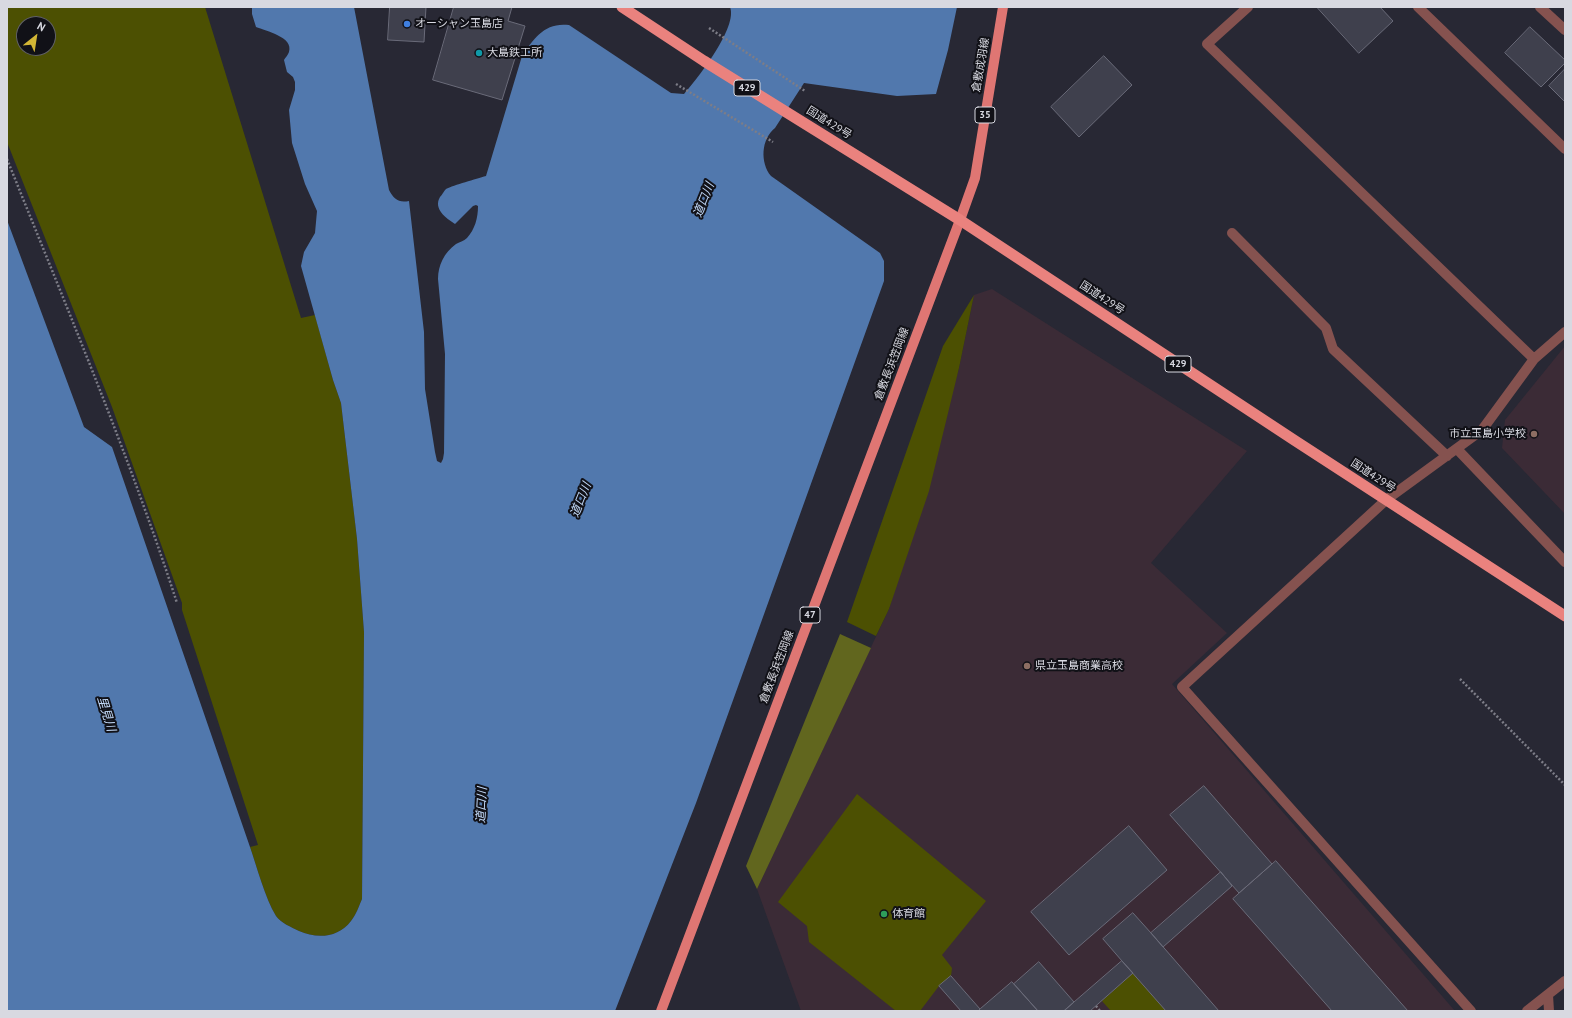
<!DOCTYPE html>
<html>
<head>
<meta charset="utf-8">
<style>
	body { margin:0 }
	#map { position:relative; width:1572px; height:1018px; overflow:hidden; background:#282834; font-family:"PT Sans",sans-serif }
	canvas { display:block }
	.frame { position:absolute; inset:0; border:8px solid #d8d9e1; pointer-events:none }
	.north { position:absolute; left:16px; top:16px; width:40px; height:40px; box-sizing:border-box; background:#111117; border:1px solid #616168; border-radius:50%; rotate:30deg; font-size:11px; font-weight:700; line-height:16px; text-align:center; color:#d8d9e1 }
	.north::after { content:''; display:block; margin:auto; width:14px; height:18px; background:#d3b635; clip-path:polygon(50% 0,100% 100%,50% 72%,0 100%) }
</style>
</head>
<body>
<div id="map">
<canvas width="1572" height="1018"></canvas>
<div class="frame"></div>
<div class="north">N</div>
</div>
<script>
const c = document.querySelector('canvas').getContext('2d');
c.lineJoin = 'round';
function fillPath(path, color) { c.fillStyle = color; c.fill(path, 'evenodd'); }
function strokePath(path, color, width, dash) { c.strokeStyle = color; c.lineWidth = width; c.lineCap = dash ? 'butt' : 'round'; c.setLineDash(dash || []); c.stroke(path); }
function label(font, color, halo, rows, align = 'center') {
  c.font = font + ' "PT Sans","Noto Sans JP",sans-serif'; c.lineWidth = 4; c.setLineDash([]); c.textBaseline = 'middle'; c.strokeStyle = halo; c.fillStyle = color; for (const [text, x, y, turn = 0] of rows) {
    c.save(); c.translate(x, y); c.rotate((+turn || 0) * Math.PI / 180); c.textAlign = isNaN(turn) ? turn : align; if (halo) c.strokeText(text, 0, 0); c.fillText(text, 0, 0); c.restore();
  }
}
const education = new Path2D(`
	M 992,289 L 1247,451 L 1151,563 L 1227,633 L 1172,684 L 1455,1011 L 801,1011 L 757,889 L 889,609 L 959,368 L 974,295 Z
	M 1565,346 L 1565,514 L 1502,448 L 1505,420 Z`);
const green = new Path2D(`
	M 7,7 L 205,7 L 301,318 L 315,315 L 333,380 L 341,403 L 357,539 L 364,632 L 362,899 C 359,906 356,915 351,921 C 338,938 317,939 299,931 C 291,927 281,923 276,916 C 265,898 257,867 250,847 L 258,845 L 182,610 L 182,603 L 112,407 L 7,142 ZM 24,24 L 48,24 L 48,48 L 24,48 Z
	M 974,295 L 959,368 L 929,491 L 889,609 L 876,636 L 847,622 L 943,346 Z
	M 857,794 L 986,901 L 942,955 L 952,968 L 951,976 L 939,986 L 920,1011 L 896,1011 L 809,942 L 807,926 L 778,902 Z
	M 1133,973 L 1166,1011 L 1111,1011 L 1102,1001 Z`);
const forest = new Path2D(`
	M 840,634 L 871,648 L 757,889 L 746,866 Z`);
const water = new Path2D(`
	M 252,7 L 354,7 L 389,190 C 394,199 398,203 409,201 L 424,332 L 425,389 L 435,452 L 437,461 L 441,463 L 443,459 L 444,453 L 445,354 L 438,279 C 438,265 444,253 456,244 C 459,242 464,241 467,238 C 475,229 478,218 478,206 L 476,205 L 473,206 L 455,224 C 446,218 433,209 440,197 C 442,195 444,191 446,189 C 454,185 476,179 486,176 L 522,56 C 534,38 545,22 569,25 L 671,93 L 684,94 C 698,78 738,27 730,7 L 957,7 L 948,50 L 936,94 L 897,96 L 804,83 L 775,128 C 761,139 760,163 771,176 L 880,253 L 884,261 L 884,281 L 696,803 L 615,1011 L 7,1011 L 7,220 L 84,427 L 112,447 L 250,847 C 257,867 265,898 276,916 C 281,923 291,927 299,931 C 317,939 338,938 351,921 C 356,915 359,906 362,899 L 364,632 L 357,539 L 341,403 L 333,380 L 301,266 L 304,252 L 315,233 L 317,211 L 305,184 L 292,143 L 289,110 L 295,90 L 295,82 L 293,77 L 287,72 L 284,60 C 285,58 288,55 289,52 C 294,37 266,31 256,27 L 252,14 Z`);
const building = new Path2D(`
	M 390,7 L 426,7 L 424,42 L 388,40 Z
	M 454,7 L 512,7 L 508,21 L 525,26 L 502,100 L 433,80 Z
	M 1317,7 L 1380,7 L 1393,21 L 1359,53 Z
	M 1530,27 L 1565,60 L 1565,63 L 1541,87 L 1505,53 Z
	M 1104,56 L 1132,85 L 1079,137 L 1051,107 Z
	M 1565,69 L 1565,102 L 1549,86 Z
	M 1204,786 L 1272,864 L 1239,893 L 1170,815 Z
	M 1129,826 L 1167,870 L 1069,955 L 1031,912 Z
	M 1276,861 L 1408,1011 L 1332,1011 L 1233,899 Z
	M 1221,872 L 1232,886 L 1163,947 L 1151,933 Z
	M 1133,913 L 1151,933 L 1219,1011 L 1166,1011 L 1122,961 L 1103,939 Z
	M 1122,961 L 1133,973 L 1090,1011 L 1064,1011 Z
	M 1039,962 L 1074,1002 L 1064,1011 L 1038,1011 L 1014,984 Z
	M 951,976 L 980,1009 L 978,1011 L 961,1011 L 939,986 Z
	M 1012,982 L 1038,1011 L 978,1011 L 980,1009 Z`);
const path = new Path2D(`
	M 709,28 L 805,91
	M 676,84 L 773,142
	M 7,159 C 66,306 128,452 177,603
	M 1460,679 L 1565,785
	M 1096,1006 L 1100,1011`);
const minor = new Path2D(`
	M 1248,7 L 1207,44 L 1534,359
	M 1418,7 L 1565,149
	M 1540,7 L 1565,30
	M 1232,233 L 1326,328 L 1333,349 L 1447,456
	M 1457,449 L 1565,562
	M 1548,995 L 1549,1011
	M 1471,1011 L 1182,687 L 1386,500 L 1482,430 L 1534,359 L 1565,332
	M 1527,1011 L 1565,981`);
const primary = new Path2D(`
	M 661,1011 L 960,220 L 975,178 L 1003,7`);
const trunk = new Path2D(`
	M 622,7 L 704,61 L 960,220 L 1294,440 L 1565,616`);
const markers = [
	[407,24,4,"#3f7fe0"],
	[479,53,4,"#0f9aa8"],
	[1534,434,4,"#8d6e63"],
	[1027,666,4,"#8d6e63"],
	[884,914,4,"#2e9e5b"]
];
const shields = [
	[747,88,26],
	[985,115,20],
	[1178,364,26],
	[810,615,20]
];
const shieldNames = [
	["429",747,88],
	["35",985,115],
	["429",1178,364],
	["47",810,615]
];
const poiNames = [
	["オーシャン玉島店",415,24],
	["大島鉄工所",487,53],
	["市立玉島小学校",1526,434,"right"],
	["県立玉島商業高校",1035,666],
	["体育館",892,914]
];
const streetNames = [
	["倉敷成羽線",981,65,-80],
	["国道429号",829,123,32],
	["国道429号",1102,298,33],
	["倉敷長浜笠岡線",892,364,-69],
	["国道429号",1373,476,33],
	["倉敷長浜笠岡線",777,667,-69]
];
const waterNames = [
	["道口川",704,200,-68],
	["道口川",581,500,-68],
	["里見川",106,714,73],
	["道口川",482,805,-87]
];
fillPath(education, '#3b2b36');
fillPath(green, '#4c5002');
fillPath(forest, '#61661e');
fillPath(water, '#5178ad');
fillPath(building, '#3f404d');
strokePath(building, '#6a6b79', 1);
strokePath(path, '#7d7d87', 2.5, [2, 2]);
strokePath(minor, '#85524f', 10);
strokePath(primary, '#df7673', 10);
strokePath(trunk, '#ea827e', 11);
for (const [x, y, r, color] of markers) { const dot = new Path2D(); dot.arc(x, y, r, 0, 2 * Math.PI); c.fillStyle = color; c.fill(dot); strokePath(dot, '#111117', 1.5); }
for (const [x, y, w] of shields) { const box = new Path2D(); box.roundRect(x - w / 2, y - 8, w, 16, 3); c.fillStyle = '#111117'; c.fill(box); strokePath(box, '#d8d9e1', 1); }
label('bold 10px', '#d8d9e1', null, shieldNames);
label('11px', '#d8d9e1', '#111117', poiNames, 'left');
label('11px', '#d8d9e1', '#111117', streetNames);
label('italic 12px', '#c2d9f8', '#111117', waterNames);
</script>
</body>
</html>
